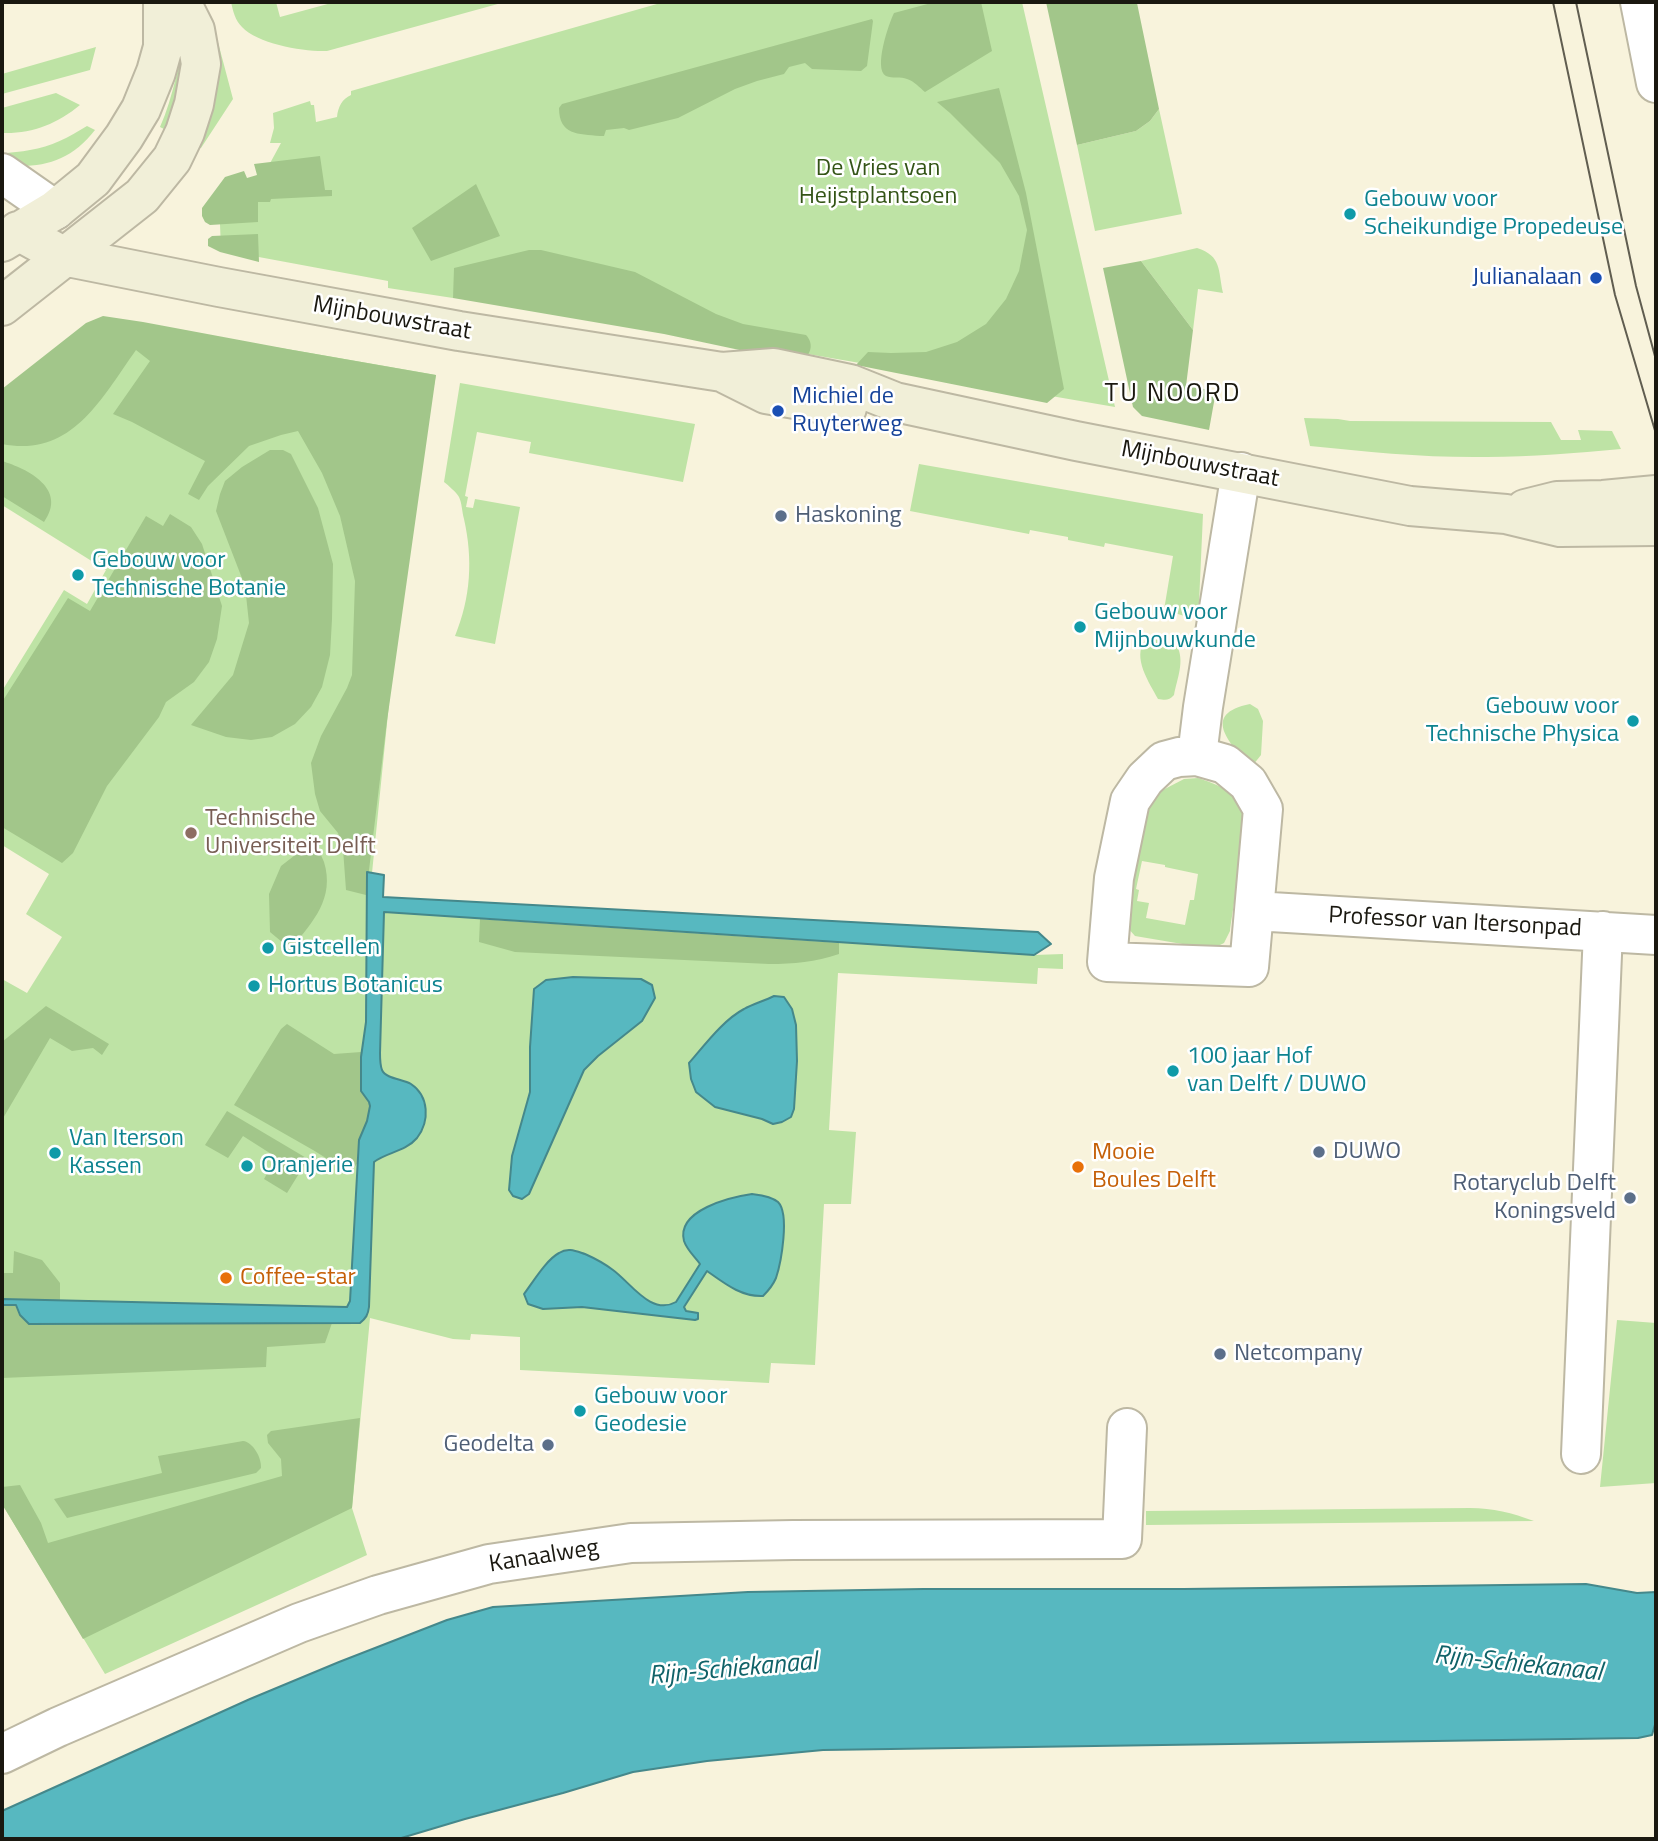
<!DOCTYPE html>
<html>
<head>
<meta charset="utf-8">
<style>
	body { margin:0 }
	#map { position:relative; width:1658px; height:1841px; overflow:hidden; background:#f8f3dc; font-family:"Titillium Web",sans-serif }
	canvas { display:block }
	.frame { position:absolute; inset:0; border:4px solid #1a1810; pointer-events:none }
</style>
</head>
<body>
<div id="map">
<canvas width="1658" height="1841"></canvas>
<div class="frame"></div>
</div>
<script>
const c = document.querySelector('canvas').getContext('2d');
c.lineJoin = 'round';
function fillPath(path, color) { c.fillStyle = color; c.fill(path, 'evenodd'); }
function strokePath(path, color, width, dash) { c.strokeStyle = color; c.lineWidth = width; c.lineCap = dash ? 'butt' : 'round'; c.setLineDash(dash || []); c.stroke(path); }
function label(font, color, halo, rows, align = 'center') {
  c.font = font + ' "Titillium Web",sans-serif'; c.lineWidth = 5; c.setLineDash([]); c.textBaseline = 'middle'; c.strokeStyle = halo; c.fillStyle = color; for (const [text, x, y, turn = 0] of rows) {
    c.save(); c.translate(x, y); c.rotate((+turn || 0) * Math.PI / 180); c.textAlign = isNaN(turn) ? turn : align; if (halo) c.strokeText(text, 0, 0); c.fillText(text, 0, 0); c.restore();
  }
}
const green = new Path2D(`
	M 231,2 L 276,2 L 280,17 L 335,2 L 505,2 L 327,51 C 304,52 258,44 242,27 C 235,20 233,11 231,2 Z
	M 664,2 L 1022,2 L 1115,407 L 454,293 L 453,298 L 388,288 L 388,281 L 221,250 L 219,198 L 262,178 L 281,143 L 270,143 L 274,128 L 273,113 L 310,101 L 311,105 L 314,105 L 316,122 L 337,117 C 338,107 342,99 351,95 L 351,91 Z
	M 211,16 L 233,99 L 201,148 L 193,145 L 208,17 Z
	M 189,30 L 172,133 L 160,127 C 174,96 178,62 189,30 Z
	M 96,47 L 90,70 L 2,94 L 2,74 Z
	M 56,93 L 80,105 C 57,124 32,134 2,133 L 2,108 Z
	M 1159,109 L 1182,214 L 1095,231 L 1077,145 L 1136,131 L 1150,121 Z
	M 87,126 L 95,130 C 70,162 41,169 2,165 L 2,154 C 11,152 21,152 30,150 C 51,147 69,137 87,126 Z
	M 1197,248 C 1222,256 1218,270 1223,293 L 1198,289 L 1193,330 L 1141,261 Z
	M 100,320 L 293,350 L 436,375 L 406,534 L 372,873 L 371,905 L 480,919 L 1034,955 L 1063,954 L 1063,969 L 1038,968 L 1037,984 L 838,973 L 829,1130 L 856,1132 L 851,1204 L 824,1204 L 815,1365 L 771,1363 L 769,1383 L 520,1370 L 520,1337 L 471,1334 L 470,1340 L 453,1339 L 370,1318 L 352,1508 L 367,1555 L 105,1674 L 2,1504 L 2,979 L 27,993 L 62,937 L 26,914 L 49,874 L 2,845 L 2,691 L 64,590 L 87,604 L 106,570 L 2,505 L 2,393 Z
	M 460,383 L 695,424 L 683,482 L 529,453 L 531,442 L 477,432 L 465,496 L 468,497 L 466,507 L 473,508 L 475,499 L 520,507 L 495,644 L 455,636 C 471,597 473,559 464,519 C 462,512 462,503 459,497 C 456,492 449,486 444,482 Z
	M 1304,418 L 1338,419 L 1350,421 L 1551,422 L 1561,440 L 1581,440 L 1578,430 L 1612,431 L 1621,449 C 1576,453 1531,457 1487,457 C 1428,458 1369,452 1310,446 Z
	M 919,464 L 1203,514 L 1199,603 L 1196,613 L 1188,617 L 1164,610 L 1173,556 L 1105,543 L 1104,547 L 1068,540 L 1068,537 L 1030,530 L 1029,534 L 910,511 Z
	M 1151,638 L 1177,646 C 1185,661 1177,679 1174,695 C 1169,701 1165,700 1158,699 C 1149,682 1132,658 1145,640 Z
	M 1250,704 L 1258,709 L 1263,721 L 1261,755 L 1253,765 L 1249,765 C 1229,742 1201,714 1250,704 Z
	M 1198,778 C 1215,784 1232,789 1241,807 C 1248,823 1233,909 1230,931 L 1224,943 L 1212,949 L 1135,936 L 1127,927 L 1138,821 L 1157,793 L 1184,779 ZM 1142,861 L 1165,865 L 1165,867 L 1198,874 L 1194,900 L 1190,900 L 1185,925 L 1146,918 L 1149,903 L 1137,901 L 1139,890 L 1136,889 Z
	M 1617,1320 L 1656,1323 L 1656,1483 L 1600,1487 Z
	M 1470,1508 C 1493,1508 1512,1513 1534,1521 L 1146,1525 L 1146,1511 Z`);
const forest = new Path2D(`
	M 935,2 L 981,2 L 992,51 L 925,92 C 920,88 914,81 907,79 C 901,76 892,79 886,76 C 873,69 889,23 894,13 Z
	M 1046,2 L 1141,2 L 1137,3 L 1159,109 L 1150,121 L 1136,131 L 1077,145 Z
	M 872,19 L 873,21 L 867,66 L 861,71 L 812,69 L 805,63 L 789,67 L 784,74 L 757,81 L 735,89 L 678,118 L 629,130 L 624,128 L 606,130 L 604,136 L 600,136 C 578,134 559,135 559,108 L 562,104 Z
	M 999,88 L 1026,193 L 1064,389 L 1047,403 L 856,365 L 868,352 L 891,353 L 926,352 L 957,342 L 986,324 L 1006,299 L 1019,271 L 1027,230 L 1019,196 L 1000,163 L 950,113 L 937,102 Z
	M 320,156 L 325,190 L 332,190 L 332,196 L 271,199 L 270,202 L 258,202 L 258,222 L 210,225 L 205,222 L 202,216 L 202,208 L 225,177 L 244,171 L 247,178 L 257,175 L 254,164 Z
	M 476,184 L 500,236 L 431,261 L 412,228 Z
	M 258,234 L 259,262 L 220,252 L 208,246 L 208,239 L 212,236 Z
	M 529,250 L 541,250 L 635,272 L 716,314 L 743,324 L 806,335 C 815,345 810,355 801,363 L 664,334 L 453,298 L 454,268 Z
	M 1141,261 L 1193,330 L 1186,386 L 1216,391 L 1209,430 L 1142,416 L 1133,407 L 1103,268 Z
	M 103,316 L 143,322 L 293,350 L 436,375 L 387,721 L 366,895 L 346,890 L 343,849 L 338,833 L 320,811 L 315,794 L 311,763 L 321,736 L 347,688 L 352,675 L 355,581 L 340,516 L 322,473 L 298,431 L 281,435 L 249,446 L 208,486 L 199,500 L 188,494 L 205,461 L 132,422 L 113,414 L 150,361 L 136,350 C 101,399 72,458 2,444 L 2,389 L 86,323 Z
	M 270,450 L 283,450 L 291,454 L 318,508 L 333,564 L 332,619 L 330,655 L 322,687 L 311,707 L 295,724 L 272,737 L 251,740 L 226,737 L 191,725 L 233,675 L 249,623 L 245,586 L 216,511 L 220,494 L 225,481 L 242,467 Z
	M 2,461 C 28,469 68,489 44,522 L 2,496 Z
	M 170,514 L 191,527 L 202,544 L 222,606 L 217,639 L 209,662 L 194,682 L 166,702 L 159,717 L 107,786 L 73,853 L 62,863 L 2,827 L 2,702 L 68,598 L 90,611 L 146,516 L 163,526 Z
	M 310,832 C 314,842 320,852 324,862 C 335,898 313,922 292,947 L 282,942 L 270,932 L 269,894 L 281,866 L 299,852 Z
	M 480,919 L 839,943 L 839,954 C 815,962 794,964 769,964 L 515,952 L 479,942 Z
	M 46,1006 L 109,1044 L 102,1055 L 93,1048 L 72,1051 L 50,1038 L 2,1120 L 2,1042 Z
	M 287,1024 L 334,1054 L 361,1052 L 361,1091 L 369,1102 L 370,1106 L 367,1121 L 359,1140 L 359,1161 L 350,1173 L 313,1150 L 234,1105 L 281,1029 Z
	M 227,1111 L 308,1159 L 287,1193 L 264,1179 L 276,1157 L 243,1136 L 228,1158 L 205,1145 Z
	M 14,1251 L 42,1260 L 60,1283 L 60,1301 L 2,1299 L 2,1273 L 13,1273 Z
	M 2,1305 L 16,1305 L 20,1315 L 29,1324 L 332,1323 L 325,1343 L 267,1347 L 266,1367 L 2,1378 Z
	M 360,1418 L 352,1508 L 83,1639 L 2,1504 L 2,1487 L 20,1485 L 41,1523 L 48,1543 L 282,1476 L 281,1459 L 268,1443 L 267,1435 L 271,1431 Z
	M 243,1441 C 253,1442 262,1458 261,1468 L 256,1473 L 67,1518 L 54,1499 L 162,1473 L 158,1456 Z`);
const water = new Path2D(`
	M 367,872 L 384,875 L 383,897 L 1038,932 L 1051,944 L 1034,955 L 384,912 L 380,1053 C 380,1058 380,1065 382,1070 C 386,1079 403,1079 411,1084 C 429,1096 430,1121 417,1138 C 405,1152 387,1152 374,1162 L 369,1307 C 368,1315 366,1318 360,1323 L 29,1324 L 20,1315 L 16,1305 L 2,1305 L 2,1299 L 347,1307 L 350,1301 L 359,1140 L 367,1121 L 370,1106 L 369,1102 L 361,1091 L 361,1057 L 366,1022 Z
	M 573,977 L 641,979 L 652,985 L 655,998 L 642,1021 L 598,1056 L 584,1070 L 529,1194 L 522,1199 L 513,1196 L 509,1190 L 512,1156 L 530,1092 L 530,1047 L 534,989 L 546,980 Z
	M 774,996 L 784,997 L 792,1009 L 796,1025 L 797,1061 L 794,1109 L 791,1117 L 782,1122 L 773,1124 L 762,1119 L 715,1107 L 696,1092 L 691,1079 L 689,1063 C 704,1046 723,1020 744,1009 C 753,1004 764,1001 774,996 Z
	M 752,1194 C 760,1195 771,1196 778,1202 C 790,1214 781,1263 776,1278 C 773,1285 768,1291 763,1296 C 741,1297 724,1283 707,1271 L 684,1307 L 686,1311 L 698,1313 L 698,1319 L 695,1320 L 582,1307 L 543,1309 L 528,1304 L 524,1294 C 533,1282 546,1260 559,1253 C 568,1247 576,1251 585,1254 C 594,1258 605,1264 613,1270 C 631,1283 651,1316 676,1302 L 700,1264 C 695,1257 687,1250 684,1241 C 676,1210 731,1197 752,1194 Z
	M 1586,1584 L 1637,1593 L 1656,1592 L 1656,1721 L 1652,1735 L 1638,1738 L 823,1750 L 707,1761 L 633,1772 L 563,1793 L 465,1819 L 398,1839 L 2,1839 L 2,1811 L 250,1699 L 339,1662 L 447,1620 L 493,1607 L 748,1592 L 923,1589 L 1184,1589 Z`);
const minor = new Path2D(`
	M 1640,2 L 1656,83
	M 1197,756 L 1225,764 L 1248,783 L 1263,809 L 1249,967 L 1107,962 L 1114,878 L 1130,801 L 1145,779 L 1164,761 L 1179,757 Z
	M 1197,756 L 1203,707 L 1241,472
	M 1254,911 L 1656,935
	M 1581,1454 L 1603,931
	M 2,1754 L 58,1727 L 299,1623 L 378,1595 L 489,1564 L 631,1543 L 793,1540 L 1122,1539 L 1127,1428`);
const tertiary = new Path2D(`
	M 2,173 L 55,210`);
const secondary = new Path2D(`
	M 18,231 L 63,256 L 219,287 L 459,331 L 722,372 L 774,368 L 850,384 L 895,402 L 1076,441 L 1410,506 L 1506,514 L 1560,527 L 1656,526
	M 2,242 L 55,210 L 93,179 L 124,137 L 141,109 L 156,72 L 163,47 L 163,2
	M 2,306 L 142,196 L 172,159 L 185,132 L 194,104 L 201,64 L 195,30 L 181,2
	M 724,373 L 766,394 L 847,408
	M 1525,509 L 1557,501 L 1603,500 L 1656,495`);
const tram = new Path2D(`
	M 1553,2 L 1615,295 L 1656,434
	M 1576,2 L 1636,286 L 1656,360`);
const markers = [
	[1350,214,7,"#0f9aa8"],
	[1596,278,7,"#1a4fb4"],
	[778,411,7,"#1a4fb4"],
	[781,516,7,"#5c6f8a"],
	[78,575,7,"#0f9aa8"],
	[1080,627,7,"#0f9aa8"],
	[1633,721,7,"#0f9aa8"],
	[191,833,7,"#8d6e63"],
	[268,948,7,"#0f9aa8"],
	[254,986,7,"#0f9aa8"],
	[1173,1071,7,"#0f9aa8"],
	[1319,1152,7,"#5c6f8a"],
	[55,1153,7,"#0f9aa8"],
	[247,1166,7,"#0f9aa8"],
	[1078,1167,7,"#e8710a"],
	[1630,1198,7,"#5c6f8a"],
	[226,1278,7,"#e8710a"],
	[1220,1354,7,"#5c6f8a"],
	[580,1411,7,"#0f9aa8"],
	[548,1445,7,"#5c6f8a"]
];
const parkNames = [
	["De Vries van",878,169],
	["Heijstplantsoen",878,197]
];
const cultureNames = [
	["Gebouw voor",1364,200],
	["Scheikundige Propedeuse",1364,228],
	["Gebouw voor",92,561],
	["Technische Botanie",92,589],
	["Gebouw voor",1094,613],
	["Mijnbouwkunde",1094,641],
	["Gebouw voor",1619,707,"right"],
	["Technische Physica",1619,735,"right"],
	["Gistcellen",282,948],
	["Hortus Botanicus",268,986],
	["100 jaar Hof",1187,1057],
	["van Delft / DUWO",1187,1085],
	["Van Iterson",69,1139],
	["Kassen",69,1167],
	["Oranjerie",261,1166],
	["Gebouw voor",594,1397],
	["Geodesie",594,1425]
];
const transitNames = [
	["Julianalaan",1582,278],
	["Michiel de",792,397,"left"],
	["Ruyterweg",792,425,"left"]
];
const streetNames = [
	["Mijnbouwstraat",392,319,10],
	["Mijnbouwstraat",1200,465,11],
	["Professor van Itersonpad",1455,923,3],
	["Kanaalweg",544,1557,-9]
];
const serviceNames = [
	["Haskoning",795,516],
	["DUWO",1333,1152],
	["Rotaryclub Delft",1616,1184,"right"],
	["Koningsveld",1616,1212,"right"],
	["Netcompany",1234,1354],
	["Geodelta",534,1445,"right"]
];
const educationNames = [
	["Technische",205,819],
	["Universiteit Delft",205,847]
];
const foodNames = [
	["Mooie",1092,1153],
	["Boules Delft",1092,1181],
	["Coffee-star",240,1278]
];
const neighbourhoodNames = [
	["TU NOORD",1173,395]
];
const waterNames = [
	["Rijn-Schiekanaal",1518,1665,6],
	["Rijn-Schiekanaal",733,1670,-5]
];
fillPath(green, '#bee3a5');
fillPath(forest, '#a2c68a');
fillPath(water, '#57b8c0');
strokePath(water, '#45888b', 2);
strokePath(minor, '#bdb8a3', 42);
strokePath(tertiary, '#bdb8a3', 42);
strokePath(secondary, '#bdb8a3', 42);
strokePath(minor, '#fff', 38);
strokePath(tertiary, '#fff', 38);
strokePath(secondary, '#f1efd8', 38);
strokePath(tram, '#605d50', 2);
for (const [x, y, r, color] of markers) { const dot = new Path2D(); dot.arc(x, y, r, 0, 2 * Math.PI); c.fillStyle = color; c.fill(dot); strokePath(dot, '#fff', 2.5); }
label('24px', '#335416', '#fff', parkNames);
label('24px', '#0d838f', '#fff', cultureNames, 'left');
label('24px', '#164399', '#fff', transitNames, 'right');
label('24px', '#1a1810', '#fff', streetNames);
label('24px', '#4e5e75', '#fff', serviceNames, 'left');
label('24px', '#785e54', '#fff', educationNames, 'left');
label('24px', '#c56008', '#fff', foodNames, 'left');
c.letterSpacing = '2px';
label('26px', '#1a1810', '#fff', neighbourhoodNames);
c.letterSpacing = '0px';
label('italic 26px', '#106268', '#fff', waterNames);
</script>
</body>
</html>
